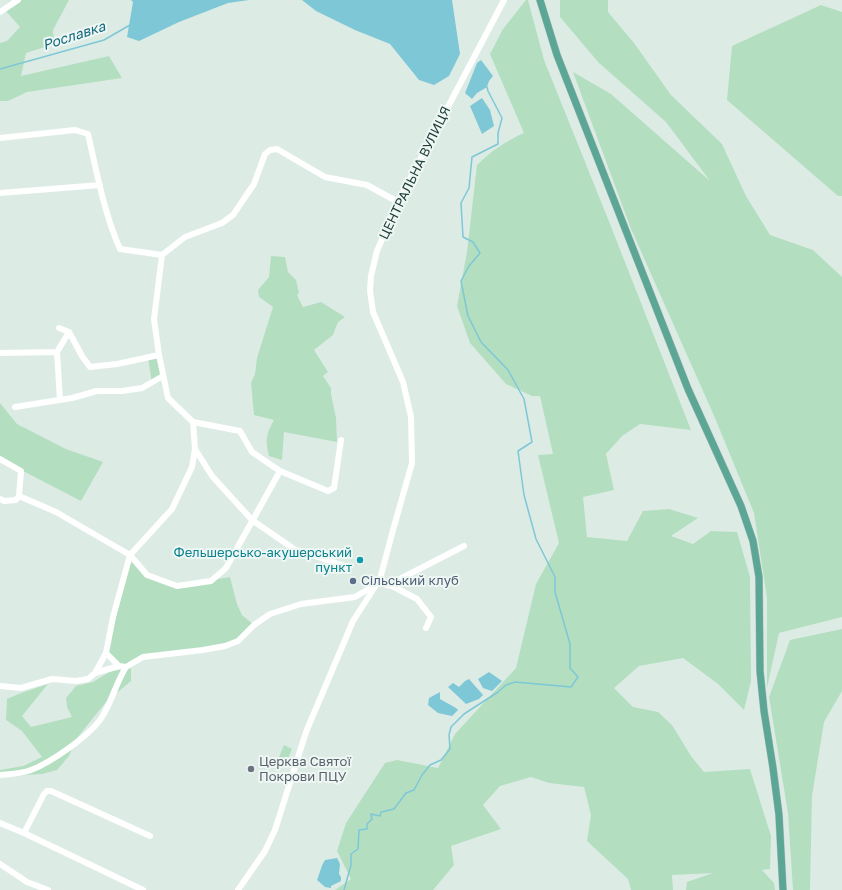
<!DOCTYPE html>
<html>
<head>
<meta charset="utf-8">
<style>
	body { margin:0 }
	canvas { display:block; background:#ddebe5 }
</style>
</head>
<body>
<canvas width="842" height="890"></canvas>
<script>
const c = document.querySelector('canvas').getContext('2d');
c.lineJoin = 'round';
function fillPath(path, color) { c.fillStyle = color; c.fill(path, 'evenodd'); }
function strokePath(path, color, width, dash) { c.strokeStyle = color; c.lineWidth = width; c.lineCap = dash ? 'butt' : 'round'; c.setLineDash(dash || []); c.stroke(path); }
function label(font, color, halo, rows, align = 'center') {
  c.font = font + ' "Golos Text",sans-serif'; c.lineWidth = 4; c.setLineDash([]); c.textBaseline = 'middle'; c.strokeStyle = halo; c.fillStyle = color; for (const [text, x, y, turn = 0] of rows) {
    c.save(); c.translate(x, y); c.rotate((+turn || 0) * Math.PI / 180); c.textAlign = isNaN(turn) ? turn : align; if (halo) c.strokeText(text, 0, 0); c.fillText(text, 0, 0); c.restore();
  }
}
const green = new Path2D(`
	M 18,0 L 69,0 L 53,30 L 54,44 L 26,53 L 21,76 L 109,56 L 122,78 L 27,92 L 8,101 L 0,101 L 0,43 L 7,41 L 20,27 L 5,10 Z
	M 526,0 L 528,0 L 544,60 L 608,219 L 691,430 L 640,424 L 622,436 L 606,454 L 614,490 L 583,497 L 587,537 L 627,541 L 643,511 L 669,509 L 698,518 L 671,536 L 693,544 L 711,531 L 737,532 L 750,577 L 751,681 L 744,710 L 718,684 L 683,658 L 639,666 L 614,688 L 633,707 L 658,712 L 672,725 L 691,756 L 704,772 L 750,769 L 771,836 L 770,869 L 762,870 L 774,883 L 775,890 L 686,890 L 687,882 L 713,873 L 672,875 L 673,890 L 631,890 L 628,879 L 587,841 L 591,815 L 584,787 L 549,783 L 531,777 L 500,786 L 483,805 L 501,829 L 451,846 L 454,865 L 433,890 L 335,890 L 351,879 L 337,851 L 346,823 L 385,763 L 397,760 L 438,768 L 455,734 L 516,668 L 536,584 L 559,543 L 538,455 L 553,454 L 540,396 L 532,396 L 506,384 L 470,343 L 457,306 L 467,252 L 477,165 C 491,151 506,141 524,133 L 490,54 L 503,29 Z
	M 560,0 L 608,0 L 608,12 L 634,43 L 671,95 L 722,144 L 746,196 L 770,235 L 813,250 L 842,277 L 842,617 L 779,633 L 767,688 L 767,598 L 754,513 L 715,418 L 631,229 L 573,72 L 611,94 L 710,181 L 666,122 L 599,63 L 560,17 Z
	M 821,5 L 842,12 L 842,196 L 838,196 L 727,100 L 732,46 Z
	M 271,256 L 285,257 L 288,272 L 296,280 L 299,293 L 297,295 L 303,307 L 321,302 L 345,317 L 338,322 L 333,335 L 314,350 L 328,372 L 323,376 L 331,388 L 331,394 L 336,418 L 337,442 L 284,432 L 282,460 L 269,456 C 265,440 266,434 274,420 L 254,415 L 251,383 L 255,374 L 257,358 L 273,307 L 259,297 L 258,290 L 269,277 Z
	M 159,355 L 163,376 L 152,383 L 148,358 Z
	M 0,403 L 17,424 L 66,449 L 103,462 L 81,501 L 0,459 Z
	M 130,555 L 147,575 L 177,586 L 230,577 L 237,604 L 242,615 L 254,625 L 238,641 L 225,646 L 143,657 L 130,664 L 119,666 L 106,653 Z
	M 842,629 L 842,691 L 824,722 L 812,796 L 810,890 L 793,890 L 788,813 L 769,697 L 790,640 Z
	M 131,668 L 131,681 L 106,702 L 77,738 L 69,756 L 57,770 L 42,774 L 0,777 L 0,770 L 23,766 L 42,757 L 22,731 L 6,720 L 7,699 L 21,693 L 48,684 L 22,716 L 31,727 L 72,717 L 67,707 L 66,698 L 76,686 L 93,682 L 111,671 Z
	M 284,745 L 292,749 L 287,761 L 279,757 Z`);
const water = new Path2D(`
	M 131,0 L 249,0 L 228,3 L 179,22 L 139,41 L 127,37 L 133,2 Z
	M 302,0 L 452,0 L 460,54 L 449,76 L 434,85 L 419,80 L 390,44 L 355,30 L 316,11 Z
	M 481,60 L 493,76 L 489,81 L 487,87 L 477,93 L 472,99 L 465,93 L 477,63 Z
	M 482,98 L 490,110 L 494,126 L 482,134 L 470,106 Z
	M 489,672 L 502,681 L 492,691 L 483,688 L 478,679 Z
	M 469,679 L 483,695 L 479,699 L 466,704 L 448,687 L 453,683 L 459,687 L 465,681 Z
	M 440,692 L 440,699 L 456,708 L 458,710 L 452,716 L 438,713 L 428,705 L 429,698 Z
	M 337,858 L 340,864 L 339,874 L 341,877 L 341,881 L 331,886 L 331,888 L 325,887 L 317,880 C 320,873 321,866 325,860 Z`);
const stream = new Path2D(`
	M 0,69 L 104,40 L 130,25
	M 344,890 L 351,865 L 351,854 L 358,849 L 359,830 L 367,829 L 367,824 L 372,819 L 371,814 L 380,816 L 381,812 L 394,809 L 406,793 L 414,790 L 422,775 L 430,765 L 441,760 L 450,749 L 449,735 L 451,727 L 464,714 L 498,692 L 506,685 L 515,682 L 571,687 L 578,677 L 570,668 L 570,644 L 555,592 L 555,577 L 536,539 L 524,495 L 518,451 L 532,442 L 524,399 L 508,370 L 481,342 L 468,316 L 461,281 L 469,266 L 480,253 L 473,242 L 463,237 L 461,203 L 469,188 L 472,157 L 498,144 L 498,133 L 502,118 L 488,91 L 487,87`);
const minor = new Path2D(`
	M 0,12 L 18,0
	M 0,138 L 75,130 L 88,134 C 97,173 104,213 120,249 L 162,255
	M 0,193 L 100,185
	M 59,328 L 69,332 L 82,356 L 90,367 L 117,364 L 159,355
	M 57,352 L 60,400
	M 0,353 L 57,352 L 69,332
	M 15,407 L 72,398 L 97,391 L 122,391 L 142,388 L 163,376
	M 193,422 L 240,431 L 252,452 L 280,471 L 328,491 L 334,488 L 341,440
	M 195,449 L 212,476 L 252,520 L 294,549 L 345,566
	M 0,459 L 21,471 L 19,496 L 16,500 L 4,501 L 0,499
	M 19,496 L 56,512 L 130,555 L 147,575 L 177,586 L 211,581 L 226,568 L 280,471
	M 386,585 L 392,586 L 417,599 L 431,617 L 426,628
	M 106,653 L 119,666 L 126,667 L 143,657 L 203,650 L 225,646 L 238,641 L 254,625 L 270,614 L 301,604 L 355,597 L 377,584 L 392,583 L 464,546
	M 95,673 L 106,653 L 113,617 L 130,555 L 172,509 L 192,467 L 195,449 L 193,422 L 168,398 L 159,355 L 154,319 L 162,255 L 185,237 L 222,223 L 233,215 L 254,184 L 265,154 L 270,150 L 277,149 L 325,177 L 367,185 L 398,202
	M 0,686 L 21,688 L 52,679 L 76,681 L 88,679 L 95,673 L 119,666
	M 0,775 C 10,774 21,774 31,770 C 50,763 91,735 102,717 C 112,701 116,683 126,667
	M 0,823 L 24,833 L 143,890
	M 24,833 L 44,794 L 47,791 L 51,791 L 150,836
	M 0,864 L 27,882 L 48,890
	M 238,890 L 265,851 L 275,830 L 306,732 L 353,621 L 380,579 L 393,530 L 412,463 L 411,417 L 403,382 L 373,312 L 370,291 L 371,276 L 377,251 L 398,202 L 504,0`);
const major = new Path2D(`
	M 540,0 L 557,55 L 688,389 L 741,506 L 753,541 L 759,577 L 760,671 L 764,711 L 773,768 L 779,815 L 783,890`);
const markers = [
	[360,560,4,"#0f9aa8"],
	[353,581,4,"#5c6f8a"],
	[251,769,4,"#6b7280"]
];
const streetNames = [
	["ЦЕНТРАЛЬНА ВУЛИЦЯ",415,173,-64]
];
const cultureNames = [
	["Фельшерсько-акушерський",352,553],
	["пункт",352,568]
];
const serviceNames = [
	["Сільський клуб",361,581]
];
const worshipNames = [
	["Церква Святої",259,762],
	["Покрови ПЦУ",259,777]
];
const waterNames = [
	["Рославка",74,36,-18]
];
fillPath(green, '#b3dfc0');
fillPath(water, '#7ec7d7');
strokePath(stream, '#7ec7d7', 1.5);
strokePath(major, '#c0c8c6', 8);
strokePath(minor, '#fff', 6);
strokePath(major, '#5ca695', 7);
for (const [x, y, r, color] of markers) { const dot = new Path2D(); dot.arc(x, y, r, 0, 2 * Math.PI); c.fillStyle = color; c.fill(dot); strokePath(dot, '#eef7f3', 1.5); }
label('13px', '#1d3c35', '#eef7f3', streetNames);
label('13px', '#0d838f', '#eef7f3', cultureNames, 'right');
label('13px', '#4e5e75', '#eef7f3', serviceNames, 'left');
label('13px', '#5b616d', '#eef7f3', worshipNames, 'left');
label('italic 14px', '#12687d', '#eef7f3', waterNames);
</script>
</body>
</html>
